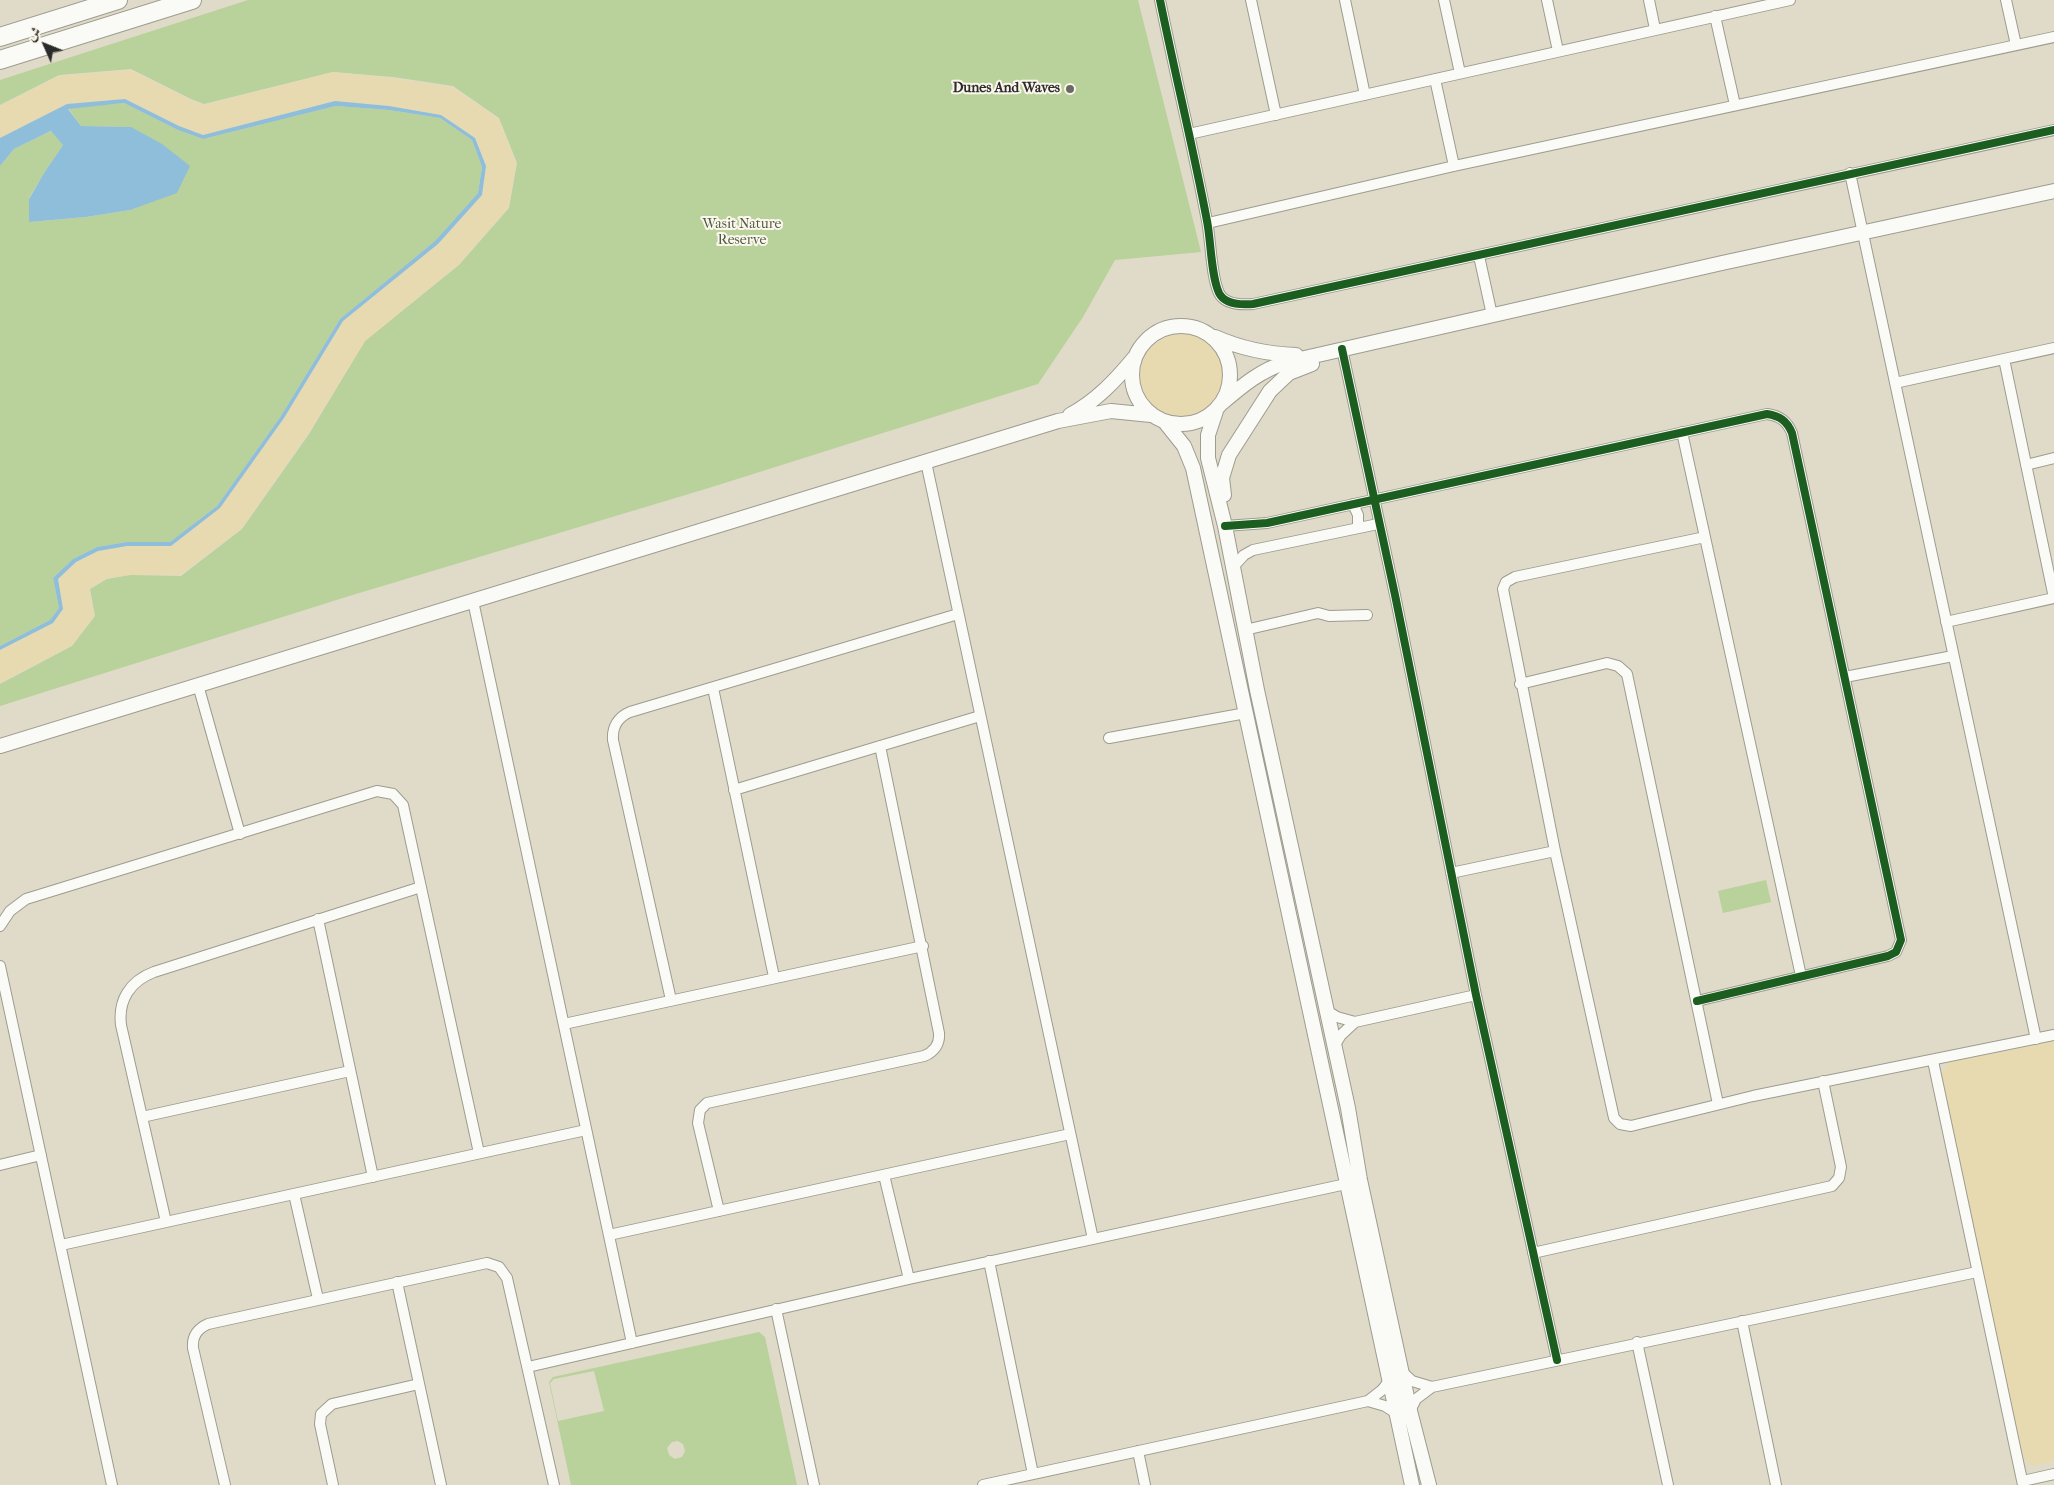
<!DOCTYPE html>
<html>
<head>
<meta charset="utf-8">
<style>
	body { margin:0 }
	#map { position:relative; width:2054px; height:1485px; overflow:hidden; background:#dfdbc8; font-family:"IM FELL French Canon",Amiri,serif }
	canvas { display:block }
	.north { position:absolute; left:20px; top:20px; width:50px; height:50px; -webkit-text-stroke:4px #fbf7ec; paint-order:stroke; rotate:314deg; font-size:14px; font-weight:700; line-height:20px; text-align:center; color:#2b2b2b }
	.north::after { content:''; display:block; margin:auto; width:18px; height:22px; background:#2b2b2b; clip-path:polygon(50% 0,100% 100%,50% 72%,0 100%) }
</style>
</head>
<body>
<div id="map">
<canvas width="2054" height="1485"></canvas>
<div class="north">ش</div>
</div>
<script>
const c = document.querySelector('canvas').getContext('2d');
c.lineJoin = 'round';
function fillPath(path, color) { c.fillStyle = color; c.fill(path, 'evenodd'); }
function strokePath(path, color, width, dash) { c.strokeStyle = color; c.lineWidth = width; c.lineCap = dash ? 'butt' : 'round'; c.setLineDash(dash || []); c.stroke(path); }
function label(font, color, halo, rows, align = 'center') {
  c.font = font + ' "IM FELL French Canon",serif'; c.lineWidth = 4; c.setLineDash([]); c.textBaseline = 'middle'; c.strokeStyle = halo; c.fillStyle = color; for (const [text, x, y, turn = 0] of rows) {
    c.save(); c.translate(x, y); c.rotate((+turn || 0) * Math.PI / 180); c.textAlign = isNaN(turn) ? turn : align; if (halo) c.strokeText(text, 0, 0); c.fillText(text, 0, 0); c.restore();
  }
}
const green = new Path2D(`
	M 248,0 L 1138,0 L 1201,252 L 1115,260 L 1083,317 L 1038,384 L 712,487 L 346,597 L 0,706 L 0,684 L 72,646 L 95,616 L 90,589 L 107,579 L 130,575 L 181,576 L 242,529 L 309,434 L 365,341 L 459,265 L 509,208 L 517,163 L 499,118 L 453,86 L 393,77 L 333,72 L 204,104 L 191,99 L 131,69 L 59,75 L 0,105 L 0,80 Z
	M 124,103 L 178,130 L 203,139 L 336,106 L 389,110 L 440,118 L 472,140 L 482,167 L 478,193 L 435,241 L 340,319 L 281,416 L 217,506 L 170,542 L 127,542 L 97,547 L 73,559 L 53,578 L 59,608 L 50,620 L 0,646 L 0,166 L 14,149 L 52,131 L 63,145 L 44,173 L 29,198 L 29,222 L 86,217 L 130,210 L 131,127 L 81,126 L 68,108 Z
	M 1766,880 L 1771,902 L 1723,913 L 1718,891 Z
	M 759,1332 L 765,1337 L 797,1485 L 571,1485 L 549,1382 L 553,1377 ZM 594,1371 L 604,1411 L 558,1421 L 550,1383 L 554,1379 ZM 678,1441 L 683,1444 L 685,1451 L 682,1457 L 675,1459 L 669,1455 L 667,1448 L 672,1442 Z`);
const sand = new Path2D(`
	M 131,70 L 191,100 L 204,105 L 333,72 L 393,78 L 452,87 L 499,119 L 516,163 L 509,207 L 458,265 L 365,341 L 308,434 L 241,529 L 180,575 L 130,575 L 107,578 L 89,589 L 94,616 L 72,645 L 0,683 L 0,650 L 53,623 L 63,609 L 58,579 L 76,562 L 98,551 L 127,546 L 171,546 L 220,508 L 284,418 L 343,321 L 438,244 L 482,195 L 486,166 L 475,138 L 441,115 L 389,106 L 335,101 L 203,135 L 179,126 L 125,99 L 67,104 L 0,138 L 0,106 L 59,76 Z
	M1140 376a42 42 0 1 1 84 0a42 42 0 1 1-84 0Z
	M 2054,1039 L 2054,1461 L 2033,1466 L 2023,1458 L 1940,1074 L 1950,1062 Z`);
const water = new Path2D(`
	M 125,99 L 179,126 L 203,135 L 335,101 L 389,106 L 441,115 L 475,138 L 486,166 L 482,195 L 438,244 L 343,321 L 284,418 L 220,508 L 171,546 L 127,546 L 98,551 L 76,562 L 58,579 L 63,609 L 53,623 L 0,650 L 0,646 L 50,620 L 59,608 L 53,578 L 73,559 L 97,547 L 127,542 L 170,542 L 217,506 L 281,416 L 340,319 L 435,241 L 478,193 L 482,167 L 472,140 L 440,118 L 389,110 L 336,106 L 203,139 L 178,130 L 124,103 L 68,109 L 81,126 L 131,127 L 162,144 L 190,166 L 177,193 L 130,210 L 86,217 L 29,222 L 29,199 L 44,173 L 63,145 L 51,131 L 14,149 L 0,166 L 0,138 L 67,104 Z`);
const minor = new Path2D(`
	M 1160,0 C 1175,74 1193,147 1207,221 C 1211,241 1211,276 1219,293 C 1225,305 1241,305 1253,304 L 2054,130
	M 1251,0 L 1276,115
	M 1345,0 L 1365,95
	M 1444,0 L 1460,73
	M 1547,0 L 1558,51
	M 1649,0 L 1655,29
	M 2006,0 L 2016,45
	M 1715,16 L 1735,105
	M 1435,79 L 1454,166
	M 1189,134 L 1790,0
	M 1850,173 L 2036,1039
	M 1208,223 L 1454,166 L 2054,37
	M 1479,256 L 1492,315
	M 1342,349 L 1395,595 L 1476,995 L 1557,1360
	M 2004,359 L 2054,598
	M 1895,383 L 2054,348
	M 1682,432 L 1801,976
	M 926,462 L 1093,1239
	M 2026,465 L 2054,458
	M 1353,504 L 1358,515 L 1358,528
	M 1225,526 L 1267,523 L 1767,414 C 1780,416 1787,421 1792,433 L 1901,940 L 1896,952 L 1888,956 L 1697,1001
	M 1705,537 L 1515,577 L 1506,582 L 1503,589 L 1555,851 L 1614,1118 L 1620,1124 L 1631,1126 L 1753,1096 L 2054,1035
	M 1233,567 L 1244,555 L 1253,550 L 1378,524
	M 473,601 L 632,1343
	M 1946,622 L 2054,598
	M 1245,630 L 1318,613 L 1329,616 L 1367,615
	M 1845,677 L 1953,656
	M 1520,684 L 1607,663 L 1618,666 L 1627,674 L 1718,1104
	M 198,685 L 240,834
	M 713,688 L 774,977
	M 1109,738 L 1246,713
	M 734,790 L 980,716
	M 1451,873 L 1555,851
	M 318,919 L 373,1177
	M 0,926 L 10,911 L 26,899 L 377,791 L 393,794 L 403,805 L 479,1153
	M 0,966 L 112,1485
	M 671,1000 L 613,740 C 612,727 618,717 630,712 L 958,614
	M 1327,1011 L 1337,1017 L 1355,1022
	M 564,1024 L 923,946
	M 1334,1046 L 1341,1035 L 1355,1022 L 1476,995
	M 1933,1061 L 2023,1485
	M 142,1117 L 350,1071
	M 0,1165 L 41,1155
	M 884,1175 L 909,1279
	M 294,1194 L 318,1299
	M 719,1211 L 698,1123 L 700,1110 L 707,1103 L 924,1056 C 934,1052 940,1044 939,1033 L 880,746
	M 166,1222 L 121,1025 C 118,1000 130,981 154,972 L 421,887
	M 609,1235 L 1070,1134
	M 61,1245 L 586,1130
	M 1533,1253 L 1832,1186 L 1839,1178 L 1841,1167 L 1823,1081
	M 989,1261 L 1033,1474
	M 397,1282 L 441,1485
	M 776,1309 L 814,1485
	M 1742,1321 L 1776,1485
	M 1637,1342 L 1668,1485
	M 528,1367 L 909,1279 L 1346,1184
	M 1401,1371 L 1412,1381 L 1432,1387 L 1977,1272
	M 1368,1401 L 1385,1406 L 1396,1413
	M 1410,1411 L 1416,1399 L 1432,1387
	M 1138,1451 L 1145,1485
	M 2023,1481 L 2054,1474
	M 225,1485 L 193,1348 C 192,1336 197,1329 208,1324 L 487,1263 L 499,1267 L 507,1278 L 554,1485
	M 333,1485 L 320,1424 L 321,1414 L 332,1404 L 419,1384
	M 983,1485 L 1368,1401 L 1382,1390 L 1389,1381`);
const secondary = new Path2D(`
	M1132 375a49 49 0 1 1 98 0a49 49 0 1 1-98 0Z
	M 1215,337 C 1242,349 1267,354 1296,355
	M 1222,403 C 1243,385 1261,370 1287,362 L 1722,263 L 2054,191
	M 1216,411 L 1208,435 L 1208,458 L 1225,526 L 1257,690 L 1348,1108 L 1360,1180 L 1410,1411 L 1429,1485
	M 1070,415 C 1096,401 1115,381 1134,358
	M 1164,421 L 1184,446 L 1193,468 L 1412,1485
	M 1224,495 L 1222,478 L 1229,455 L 1270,391 L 1289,373 L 1312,364
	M 0,746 L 1058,421 L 1111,411 L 1151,415`);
const motorway = new Path2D(`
	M 0,37 L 118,0
	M 0,60 L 192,0`);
const cycleway = new Path2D(`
	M 1160,0 C 1175,74 1193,147 1207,221 C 1211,241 1211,276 1219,293 C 1225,305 1241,305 1253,304 L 2054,130
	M 1342,349 L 1395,595 L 1476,995 L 1557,1360
	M 1225,526 L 1267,523 L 1767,414 C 1780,416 1787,421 1792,433 L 1901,940 L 1896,952 L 1888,956 L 1697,1001`);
const markers = [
	[1070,89,5,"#6a6962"]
];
const poiNames = [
	["Dunes And Waves",1060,89]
];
const parkNames = [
	["Wasit Nature",742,225],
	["Reserve",742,241]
];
fillPath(green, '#b9d19b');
fillPath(sand, '#e7dab1');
fillPath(water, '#8fbeda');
strokePath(minor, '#9e9c90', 12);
strokePath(secondary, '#9e9c90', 16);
strokePath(motorway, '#9e9c90', 20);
strokePath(minor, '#fafaf7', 10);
strokePath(secondary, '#fafaf7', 14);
strokePath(motorway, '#fafaf7', 18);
strokePath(cycleway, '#1b5e20', 8);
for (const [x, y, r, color] of markers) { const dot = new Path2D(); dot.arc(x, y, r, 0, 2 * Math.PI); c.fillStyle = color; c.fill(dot); strokePath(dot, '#fbf7ec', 2); }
label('bold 14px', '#2b2b2b', '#fbf7ec', poiNames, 'right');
label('14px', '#4c5a42', '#fbf7ec', parkNames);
</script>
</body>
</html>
